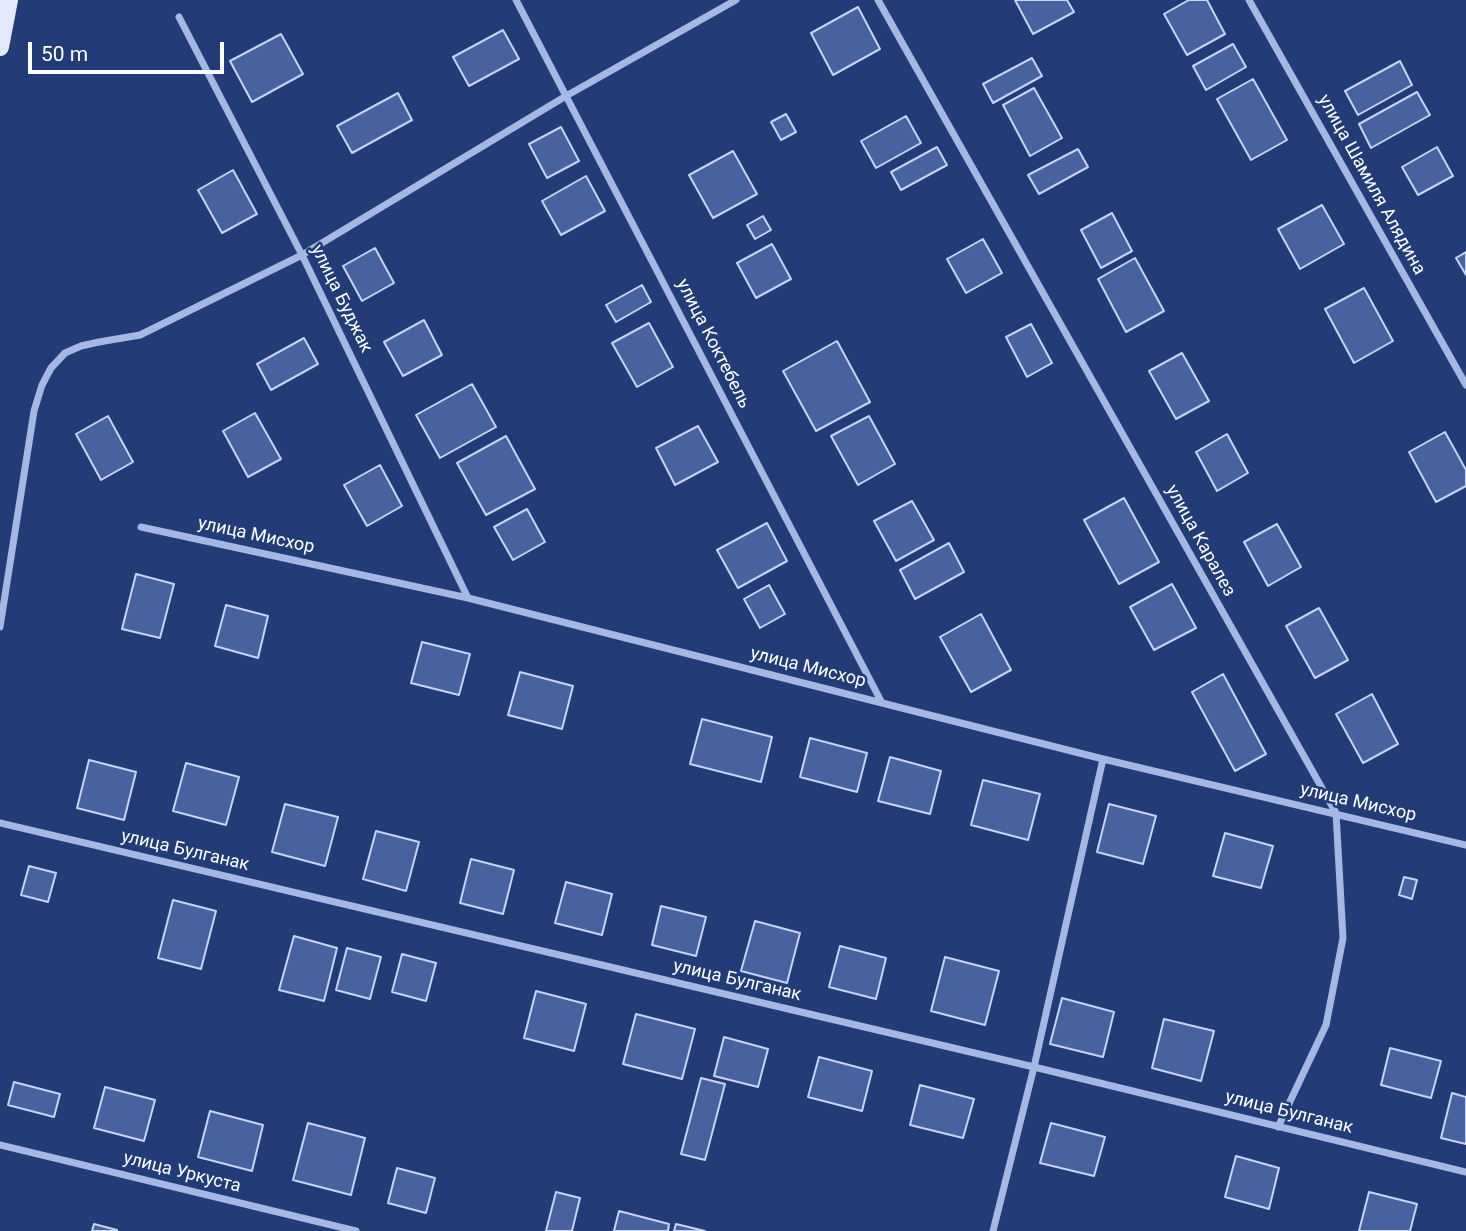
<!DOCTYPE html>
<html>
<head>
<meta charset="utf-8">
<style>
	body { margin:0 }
	#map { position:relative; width:1466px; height:1231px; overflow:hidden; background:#233c77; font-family:Roboto,sans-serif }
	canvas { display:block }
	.scale { position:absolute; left:28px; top:42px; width:196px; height:32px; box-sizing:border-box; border:4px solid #fff; border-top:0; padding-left:9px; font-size:21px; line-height:24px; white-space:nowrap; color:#fff; -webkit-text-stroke:5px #233c77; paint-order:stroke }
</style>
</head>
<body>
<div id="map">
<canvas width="1466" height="1231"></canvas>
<div class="scale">50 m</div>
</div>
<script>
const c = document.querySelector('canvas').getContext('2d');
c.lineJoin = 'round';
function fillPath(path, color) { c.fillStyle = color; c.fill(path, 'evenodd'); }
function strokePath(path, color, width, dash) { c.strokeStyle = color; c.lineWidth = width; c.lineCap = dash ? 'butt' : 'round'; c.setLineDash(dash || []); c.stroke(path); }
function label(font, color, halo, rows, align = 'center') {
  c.font = font + ' Roboto,sans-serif'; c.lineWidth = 5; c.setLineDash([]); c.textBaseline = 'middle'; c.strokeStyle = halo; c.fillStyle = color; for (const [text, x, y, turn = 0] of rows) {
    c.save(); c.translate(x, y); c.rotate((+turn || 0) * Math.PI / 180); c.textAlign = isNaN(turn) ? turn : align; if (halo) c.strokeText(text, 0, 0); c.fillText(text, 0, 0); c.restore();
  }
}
const building = new Path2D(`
	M 1015,0 L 1067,0 L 1074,12 L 1033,34 Z
	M 1189,0 L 1207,0 L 1225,34 L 1187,55 L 1164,14 Z
	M 858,7 L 880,49 L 833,75 L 811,33 Z
	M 503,30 L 519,59 L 469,86 L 453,57 Z
	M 281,34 L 303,74 L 252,102 L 230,61 Z
	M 1233,44 L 1246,67 L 1206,90 L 1193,66 Z
	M 1032,58 L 1042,76 L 993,103 L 983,84 Z
	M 1400,61 L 1412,85 L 1358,115 L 1345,91 Z
	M 1253,79 L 1287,140 L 1251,160 L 1217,99 Z
	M 1034,88 L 1062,138 L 1030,156 L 1003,105 Z
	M 1417,92 L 1430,115 L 1371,148 L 1359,124 Z
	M 398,93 L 412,120 L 352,153 L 337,126 Z
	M 786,114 L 796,132 L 781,140 L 771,122 Z
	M 906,116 L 921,143 L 876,168 L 861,141 Z
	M 561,127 L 579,161 L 547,178 L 529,144 Z
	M 937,147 L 947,165 L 901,190 L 891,172 Z
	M 1437,147 L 1453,176 L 1418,195 L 1402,167 Z
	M 1078,149 L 1088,167 L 1039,194 L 1028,175 Z
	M 733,151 L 757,194 L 713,218 L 689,175 Z
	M 233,170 L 257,214 L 222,233 L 198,190 Z
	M 586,176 L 605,211 L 561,235 L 542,201 Z
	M 1322,205 L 1344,244 L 1300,269 L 1278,229 Z
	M 1112,213 L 1132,251 L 1101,268 L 1081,230 Z
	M 763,216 L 771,230 L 755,239 L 747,225 Z
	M 983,239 L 1002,273 L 966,293 L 947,259 Z
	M 772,244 L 791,279 L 756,298 L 737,263 Z
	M 375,248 L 394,283 L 362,301 L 343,266 Z
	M 1466,252 L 1466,275 L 1456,258 Z
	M 1135,258 L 1164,311 L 1126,332 L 1098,279 Z
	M 642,285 L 651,302 L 616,322 L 606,305 Z
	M 1364,288 L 1393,341 L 1354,363 L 1325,309 Z
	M 424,320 L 442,355 L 403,376 L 384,342 Z
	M 649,323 L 673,367 L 637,387 L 612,343 Z
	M 1031,324 L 1052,363 L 1027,377 L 1006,337 Z
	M 304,338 L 318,364 L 271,390 L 257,364 Z
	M 837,341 L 870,402 L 816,431 L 783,371 Z
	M 1182,353 L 1209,401 L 1176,419 L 1149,371 Z
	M 472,384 L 496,427 L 440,458 L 416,415 Z
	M 255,413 L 281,459 L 248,477 L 223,431 Z
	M 108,416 L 133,462 L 101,480 L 76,434 Z
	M 869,416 L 895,464 L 858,485 L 831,436 Z
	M 698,426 L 718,462 L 675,485 L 656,448 Z
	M 1445,432 L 1466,470 L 1466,486 L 1436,502 L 1409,452 Z
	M 1227,434 L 1248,473 L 1217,491 L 1196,452 Z
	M 506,436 L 535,489 L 486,515 L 457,463 Z
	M 380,465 L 402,506 L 367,526 L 344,485 Z
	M 1124,498 L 1159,562 L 1119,584 L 1084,520 Z
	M 912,501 L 934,540 L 896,561 L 874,521 Z
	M 527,509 L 545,542 L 513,560 L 494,527 Z
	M 767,523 L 787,561 L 738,588 L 717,550 Z
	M 1277,524 L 1301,567 L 1268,586 L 1244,542 Z
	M 949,543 L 964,572 L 915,599 L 900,570 Z
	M 136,574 L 174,584 L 160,638 L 122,629 Z
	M 1172,584 L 1196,628 L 1154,650 L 1130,607 Z
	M 769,585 L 785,614 L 760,628 L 744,599 Z
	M 226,605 L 268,616 L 258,658 L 215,646 Z
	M 1319,608 L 1348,660 L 1315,678 L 1286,626 Z
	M 981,614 L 1011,670 L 971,692 L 940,637 Z
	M 422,642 L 470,654 L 459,695 L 411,683 Z
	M 520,672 L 573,686 L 562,729 L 508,715 Z
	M 1223,674 L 1266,754 L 1235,771 L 1192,692 Z
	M 1372,694 L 1398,744 L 1363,763 L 1336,714 Z
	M 702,719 L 772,737 L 761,782 L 690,764 Z
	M 810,738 L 867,753 L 857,792 L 800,777 Z
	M 890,757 L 941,771 L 930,814 L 878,801 Z
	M 89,760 L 136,772 L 124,820 L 77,808 Z
	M 186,763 L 239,777 L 226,825 L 173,811 Z
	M 983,780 L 1040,794 L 1028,840 L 971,825 Z
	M 285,804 L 338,817 L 325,866 L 272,852 Z
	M 1109,804 L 1156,816 L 1143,864 L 1097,852 Z
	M 376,831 L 419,842 L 406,891 L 363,879 Z
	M 1225,833 L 1273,846 L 1261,888 L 1213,876 Z
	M 471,859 L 514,870 L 503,914 L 460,903 Z
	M 29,866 L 56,873 L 48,902 L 21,895 Z
	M 1404,877 L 1417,880 L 1412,899 L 1399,895 Z
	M 566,882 L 612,894 L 602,935 L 555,923 Z
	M 173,900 L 216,911 L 201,969 L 158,958 Z
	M 661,906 L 706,917 L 696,956 L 652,945 Z
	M 755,921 L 800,933 L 787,983 L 741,971 Z
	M 294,936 L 337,948 L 324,1001 L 279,990 Z
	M 840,946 L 886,958 L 876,999 L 829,987 Z
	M 347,948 L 381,957 L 370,999 L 336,990 Z
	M 402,954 L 436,963 L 426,1001 L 392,992 Z
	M 945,957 L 999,971 L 985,1025 L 931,1011 Z
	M 536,991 L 586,1004 L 574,1051 L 524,1038 Z
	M 1062,998 L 1114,1012 L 1103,1057 L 1050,1044 Z
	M 636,1014 L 695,1029 L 682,1079 L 623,1064 Z
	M 1164,1019 L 1214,1031 L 1201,1081 L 1152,1068 Z
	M 724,1037 L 768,1049 L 758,1087 L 714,1076 Z
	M 1390,1048 L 1441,1061 L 1431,1098 L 1381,1085 Z
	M 819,1057 L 872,1071 L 862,1111 L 808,1097 Z
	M 701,1078 L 725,1084 L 705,1160 L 681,1154 Z
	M 14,1082 L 60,1094 L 54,1117 L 8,1105 Z
	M 920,1085 L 974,1099 L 963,1138 L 910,1125 Z
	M 105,1087 L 155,1100 L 144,1141 L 94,1128 Z
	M 1452,1093 L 1466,1097 L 1466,1144 L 1441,1138 Z
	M 210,1111 L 263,1125 L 252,1171 L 198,1157 Z
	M 308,1123 L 365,1138 L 351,1195 L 293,1180 Z
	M 1051,1123 L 1105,1137 L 1094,1176 L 1040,1163 Z
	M 1236,1156 L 1279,1168 L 1269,1209 L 1225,1197 Z
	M 397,1168 L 435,1178 L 426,1213 L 388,1203 Z
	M 556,1192 L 580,1198 L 572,1231 L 546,1231 Z
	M 1369,1192 L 1417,1204 L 1410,1231 L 1359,1231 Z
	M 619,1211 L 669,1224 L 668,1231 L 614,1231 Z
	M 94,1224 L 117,1230 L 117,1231 L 92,1231 Z
	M 676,1224 L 705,1231 L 674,1231 Z`);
const street = new Path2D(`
	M 516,0 L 882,703
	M 878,0 L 1336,813 L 1343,938 L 1326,1025 L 1278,1127
	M 1249,0 L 1466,385
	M 179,17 L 302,255 L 468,598
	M 141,527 L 468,598 L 1103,759 L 1466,845
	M 0,627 L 34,411 L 42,385 L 51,368 L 65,353 L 81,346 L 99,342 L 140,335 L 302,255 L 566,96 L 736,0
	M 0,823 L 1034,1067 L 1466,1172
	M 0,1145 L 356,1231
	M 993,1231 L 1034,1067 L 1103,759`);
const primary = new Path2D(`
	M 0,47 L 9,0`);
const streetNames = [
	["улица Шамиля Алядина",1371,185,61],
	["улица Буджак",341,299,64],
	["улица Коктебель",713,344,63],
	["улица Мисхор",256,536,12],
	["улица Каралез",1200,541,61],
	["улица Мисхор",808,668,14],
	["улица Мисхор",1358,803,13],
	["улица Булганак",185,851,13],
	["улица Булганак",737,981,13],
	["улица Булганак",1289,1113,14],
	["улица Уркуста",182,1173,14]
];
fillPath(building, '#47629f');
strokePath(building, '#c7d4f3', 2);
strokePath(street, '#a4b8e3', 7);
strokePath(primary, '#e4eafc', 18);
label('18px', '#fff', '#233c77', streetNames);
</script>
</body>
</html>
